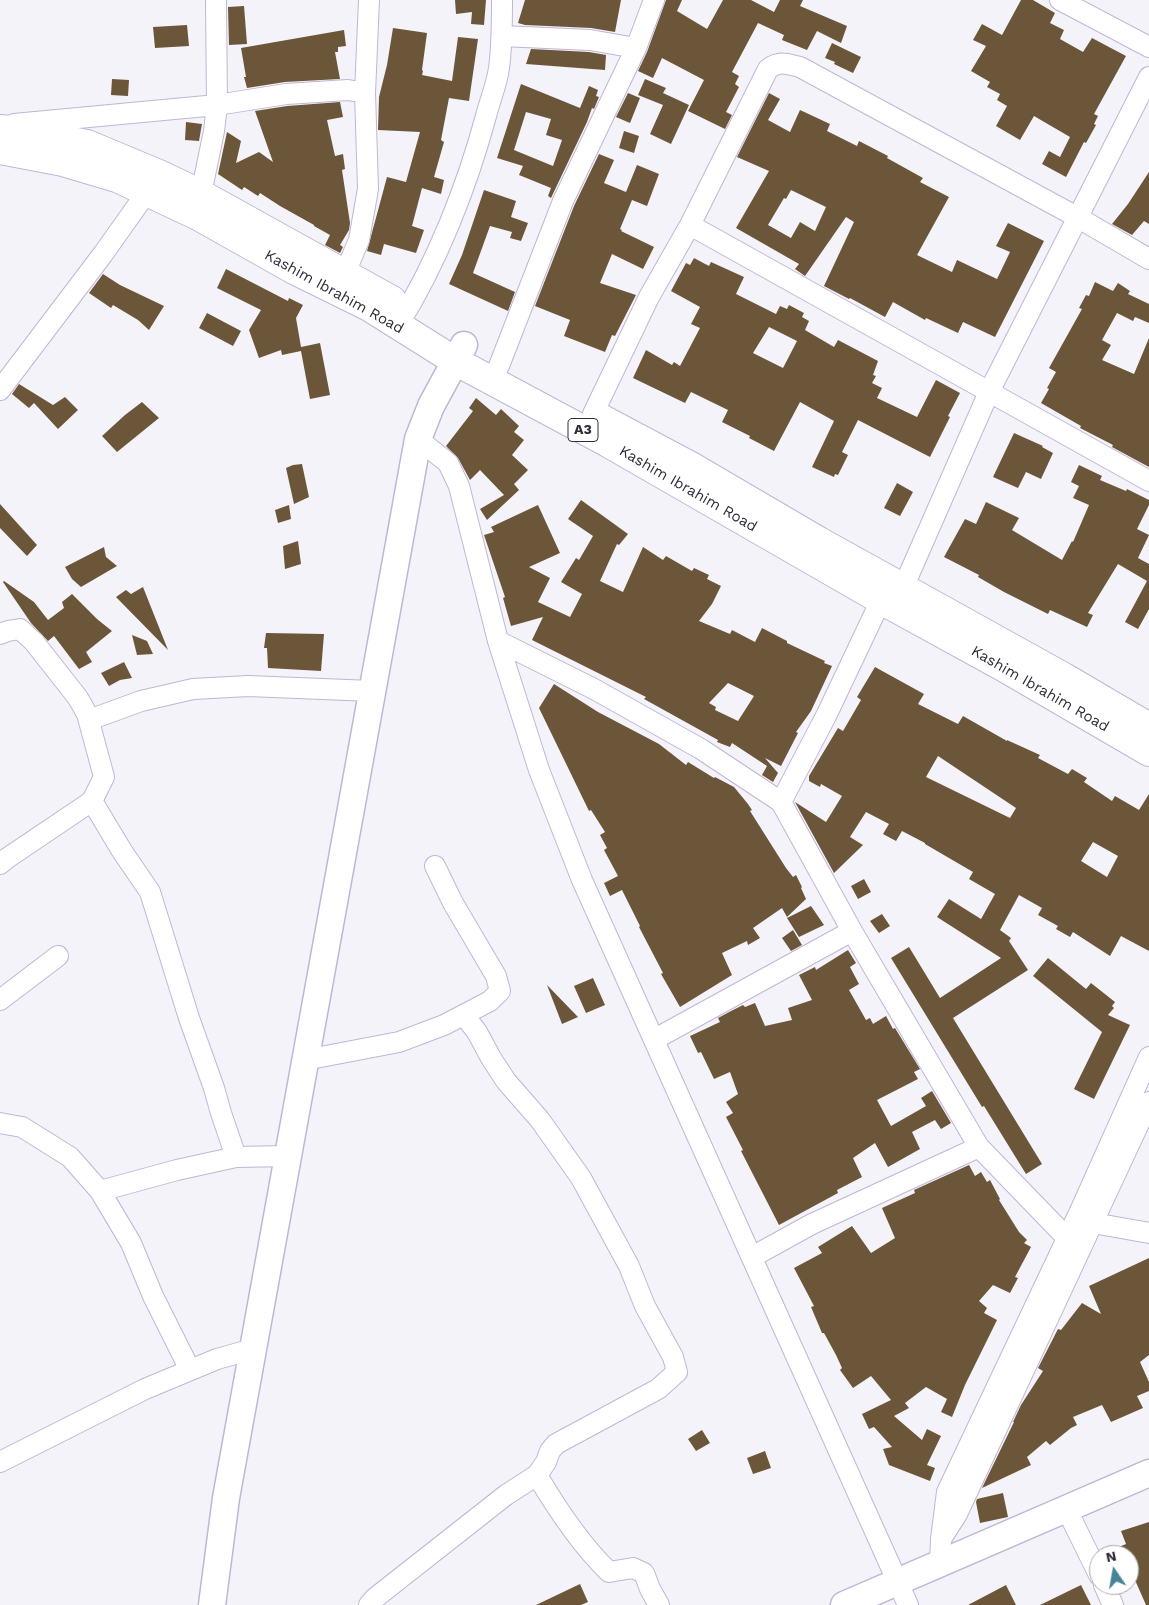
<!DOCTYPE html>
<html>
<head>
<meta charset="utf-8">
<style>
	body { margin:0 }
	#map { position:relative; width:1149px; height:1605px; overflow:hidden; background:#f5f3fa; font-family:"Work Sans",sans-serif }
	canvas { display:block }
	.north { position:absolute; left:1089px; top:1545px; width:50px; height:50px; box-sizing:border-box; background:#fff; border:1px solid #adaab0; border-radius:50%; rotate:348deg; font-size:14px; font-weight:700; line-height:20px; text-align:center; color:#312b39 }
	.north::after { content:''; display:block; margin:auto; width:18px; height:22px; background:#448597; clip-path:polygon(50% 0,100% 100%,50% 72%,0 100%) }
</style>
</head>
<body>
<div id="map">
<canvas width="1149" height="1605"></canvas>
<div class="north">N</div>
</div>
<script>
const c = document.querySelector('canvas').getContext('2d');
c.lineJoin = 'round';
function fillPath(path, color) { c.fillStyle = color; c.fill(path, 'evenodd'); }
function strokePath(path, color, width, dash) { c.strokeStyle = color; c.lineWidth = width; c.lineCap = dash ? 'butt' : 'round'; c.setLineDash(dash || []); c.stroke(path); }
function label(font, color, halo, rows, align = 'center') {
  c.font = font + ' "Work Sans",sans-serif'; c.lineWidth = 5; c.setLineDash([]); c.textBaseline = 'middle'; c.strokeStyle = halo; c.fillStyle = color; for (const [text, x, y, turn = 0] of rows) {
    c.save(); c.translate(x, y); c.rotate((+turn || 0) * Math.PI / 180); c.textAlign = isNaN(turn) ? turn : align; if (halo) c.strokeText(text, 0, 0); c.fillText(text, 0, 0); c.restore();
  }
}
const building = new Path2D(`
	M 455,0 L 486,0 L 484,25 L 471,24 L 472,12 L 456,14 Z
	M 525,0 L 621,0 L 615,32 L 591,28 L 525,25 L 518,23 Z
	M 666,0 L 682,0 L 677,11 L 707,29 L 723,0 L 751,0 L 774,12 L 780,0 L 803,0 L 800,6 L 847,26 L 841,43 L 817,31 L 807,50 L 782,40 L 784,35 L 758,23 L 732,72 L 739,76 L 735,84 L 739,87 L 726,112 L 732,115 L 725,129 L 688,111 L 704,80 L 662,58 L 653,78 L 638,71 L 647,52 Z
	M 1021,0 L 1033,0 L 1055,13 L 1050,23 L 1064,30 L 1060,39 L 1083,52 L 1092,38 L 1126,56 L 1094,114 L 1098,116 L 1094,124 L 1096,125 L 1086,143 L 1084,142 L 1066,177 L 1042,164 L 1049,151 L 1060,157 L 1070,137 L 1034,116 L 1020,140 L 996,126 L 1007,106 L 997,100 L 1000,94 L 987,87 L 990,82 L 971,71 L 986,46 L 973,40 L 982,24 L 1002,35 Z
	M 244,6 L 247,44 L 229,45 L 228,7 Z
	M 187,25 L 189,46 L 155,48 L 153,27 Z
	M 393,28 L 427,33 L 422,70 L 423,71 L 422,75 L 452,81 L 458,37 L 478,39 L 469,101 L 449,98 L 441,140 L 444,142 L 434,177 L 444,180 L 441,194 L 422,188 L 412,226 L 424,230 L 416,253 L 384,244 L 381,255 L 367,251 L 387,177 L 406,182 L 420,132 L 378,130 L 379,97 L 387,65 Z
	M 344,30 L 346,46 L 338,47 L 338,52 L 335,52 L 340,79 L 285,82 L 247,88 L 244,77 L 246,77 L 241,48 Z
	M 832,43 L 861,57 L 853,73 L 834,64 L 835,62 L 825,58 Z
	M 531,49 L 589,52 L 606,55 L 605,70 L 526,64 Z
	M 112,79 L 129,80 L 128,96 L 111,95 Z
	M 645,79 L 666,88 L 663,93 L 689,105 L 671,144 L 650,134 L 663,105 L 638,95 Z
	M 521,84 L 580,108 L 589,86 L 598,90 L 596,96 L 599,97 L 594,109 L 592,108 L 587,122 L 551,198 L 548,196 L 551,188 L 519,175 L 523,166 L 497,158 ZM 526,112 L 551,119 L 546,135 L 562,140 L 553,166 L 514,150 Z
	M 628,93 L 640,98 L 630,123 L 616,117 Z
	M 769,93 L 780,99 L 768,120 L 790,132 L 800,110 L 830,124 L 827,131 L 857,146 L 859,141 L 888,156 L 887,158 L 923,178 L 920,182 L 949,197 L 917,255 L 952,272 L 957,260 L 997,279 L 1010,252 L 996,246 L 1008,223 L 1044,241 L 995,337 L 963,322 L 958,333 L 926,318 L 925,320 L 893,302 L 885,317 L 850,298 L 849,299 L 824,286 L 854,222 L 846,217 L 805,276 L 795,269 L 799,264 L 736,228 L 769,171 L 737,157 ZM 791,190 L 826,207 L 815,231 L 800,222 L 791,238 L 768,225 L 784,198 L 786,199 Z
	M 340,102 L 343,117 L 327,120 L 335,156 L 343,154 L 345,169 L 342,170 L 350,223 L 349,230 L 340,245 L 343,247 L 340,253 L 325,245 L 330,235 L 314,226 L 314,225 L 280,206 L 260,193 L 258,196 L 244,187 L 242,190 L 218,174 L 227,132 L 241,141 L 236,163 L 259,152 L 273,162 L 255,111 L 287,106 Z
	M 186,122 L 202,124 L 199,141 L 185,140 Z
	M 624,131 L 639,136 L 634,153 L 619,148 Z
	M 599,154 L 614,160 L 604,183 L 626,192 L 637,165 L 659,174 L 647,206 L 632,200 L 620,229 L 622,230 L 621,231 L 654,247 L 643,269 L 612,254 L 600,283 L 636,295 L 615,336 L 612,335 L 605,352 L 564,336 L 570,320 L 535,306 L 574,206 Z
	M 1149,172 L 1149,224 L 1144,221 L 1132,235 L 1112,224 L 1128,204 Z
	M 484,190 L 516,201 L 511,217 L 528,223 L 521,241 L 510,238 L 512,232 L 490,226 L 473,273 L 515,292 L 508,311 L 449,284 L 462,255 Z
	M 694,258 L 709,266 L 711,262 L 744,277 L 736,294 L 776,314 L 780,306 L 787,309 L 789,305 L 804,313 L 802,317 L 809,321 L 805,330 L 834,347 L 838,340 L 878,361 L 873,375 L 876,376 L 872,383 L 882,388 L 877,398 L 917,417 L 936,380 L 960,393 L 948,416 L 950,417 L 930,457 L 858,420 L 842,452 L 848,455 L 838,475 L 835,474 L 834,477 L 812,467 L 834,421 L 800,402 L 774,451 L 749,438 L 750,436 L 722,422 L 728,410 L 691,392 L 685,403 L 633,378 L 646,350 L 672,365 L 674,362 L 680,366 L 700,328 L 691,324 L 700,307 L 671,291 L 686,263 L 690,265 ZM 769,327 L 797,341 L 783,368 L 753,353 Z
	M 226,269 L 288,301 L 289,298 L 303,305 L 296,318 L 301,347 L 320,343 L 330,395 L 310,399 L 301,351 L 282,355 L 281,350 L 259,358 L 249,330 L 261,310 L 217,288 Z
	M 103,274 L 120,285 L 164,306 L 149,330 L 138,320 L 113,305 L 111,308 L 89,293 Z
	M 1095,282 L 1113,291 L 1118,283 L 1130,291 L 1128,294 L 1149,304 L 1149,323 L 1135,317 L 1133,321 L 1117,313 L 1102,340 L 1111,345 L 1102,360 L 1134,374 L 1149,338 L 1149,467 L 1112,447 L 1113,445 L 1080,428 L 1081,426 L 1041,403 L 1049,389 L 1047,388 L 1056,372 L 1049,368 L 1082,309 L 1079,308 L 1086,295 L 1089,296 Z
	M 207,313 L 241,331 L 233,346 L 199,328 Z
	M 19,384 L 53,405 L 65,397 L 78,410 L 58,429 L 34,403 L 29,408 L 12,394 Z
	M 476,398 L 496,415 L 501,409 L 519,426 L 514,432 L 524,440 L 512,455 L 528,470 L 514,484 L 519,490 L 487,520 L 480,509 L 504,495 L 480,470 L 470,480 L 458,458 L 446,446 L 473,411 L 469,408 Z
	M 142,402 L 159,418 L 117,452 L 102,436 L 125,415 Z
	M 1014,433 L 1043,446 L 1042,447 L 1053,453 L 1041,479 L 1026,472 L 1018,488 L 993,477 Z
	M 302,464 L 309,497 L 294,504 L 286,468 L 293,465 Z
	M 1079,465 L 1102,476 L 1100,480 L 1126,491 L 1127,489 L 1149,500 L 1149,505 L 1137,529 L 1149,535 L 1138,558 L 1149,564 L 1149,609 L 1138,629 L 1125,622 L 1147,581 L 1118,564 L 1088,613 L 1093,615 L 1087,627 L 1050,610 L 1048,614 L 1004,592 L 978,577 L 979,575 L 944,557 L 965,519 L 976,524 L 986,502 L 1019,518 L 1012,530 L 1062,560 L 1072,541 L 1073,542 L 1089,505 L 1073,498 L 1079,486 L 1071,482 Z
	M 897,483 L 913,492 L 900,516 L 884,508 Z
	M 581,500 L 628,534 L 619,545 L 617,544 L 600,581 L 623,592 L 643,547 L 663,560 L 666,556 L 692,571 L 694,568 L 709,575 L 707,579 L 721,586 L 712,604 L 699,621 L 730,634 L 732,630 L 755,642 L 762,628 L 787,641 L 787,643 L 825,661 L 824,663 L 832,666 L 811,711 L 796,732 L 798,733 L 781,766 L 765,758 L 778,773 L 773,782 L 762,775 L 767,766 L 732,743 L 730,747 L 717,742 L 718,740 L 644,699 L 646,697 L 532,640 L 543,617 L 511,626 L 503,598 L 505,597 L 484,535 L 494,532 L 491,527 L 538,505 L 560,553 L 529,567 L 550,578 L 538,602 L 570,617 L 582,594 L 561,582 L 576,558 L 579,560 L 593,536 L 568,519 ZM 728,683 L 754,696 L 738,721 L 715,710 L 716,707 L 709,703 Z
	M 0,504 L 37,545 L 27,556 L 0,528 Z
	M 289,505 L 291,519 L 278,523 L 275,510 Z
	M 298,541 L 301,564 L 285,569 L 283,546 Z
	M 104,547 L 106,557 L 117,566 L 81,587 L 72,579 L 65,567 Z
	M 4,581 L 34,602 L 48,620 L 64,608 L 62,602 L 72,594 L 97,619 L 112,631 L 86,652 L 92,662 L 79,669 L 54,636 L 48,641 L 31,623 L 3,582 Z
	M 143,587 L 168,650 L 116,597 L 126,590 L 131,594 Z
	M 266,633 L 324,634 L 321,671 L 268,668 L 267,648 L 264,648 Z
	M 132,635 L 147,641 L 153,654 L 137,655 Z
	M 124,662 L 132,678 L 120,680 L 109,686 L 101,673 Z
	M 875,667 L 924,694 L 918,704 L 958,724 L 963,716 L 1007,741 L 1007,740 L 1040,755 L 1038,758 L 1068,774 L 1072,769 L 1087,778 L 1084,782 L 1112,801 L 1115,796 L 1139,810 L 1149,794 L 1149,951 L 1121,936 L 1110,956 L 1073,932 L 1070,937 L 1056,929 L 1058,926 L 1038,915 L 1042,908 L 1019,895 L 1000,930 L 1011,938 L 1009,941 L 1028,970 L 953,1018 L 1042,1164 L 1026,1174 L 984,1106 L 982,1107 L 891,958 L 909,947 L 940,998 L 1001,958 L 937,917 L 949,899 L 981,919 L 995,894 L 969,879 L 973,872 L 925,844 L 925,843 L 902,831 L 896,841 L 883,834 L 889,824 L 866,812 L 850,837 L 863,845 L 834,873 L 795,802 L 826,822 L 842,796 L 821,784 L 820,787 L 809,781 L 809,776 L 838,728 L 843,731 L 861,700 L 857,697 ZM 938,756 L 1016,808 L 1010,818 L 926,777 ZM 1093,842 L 1118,856 L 1107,877 L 1081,861 Z
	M 554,684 L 598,712 L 659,744 L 686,765 L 688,762 L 714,778 L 715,777 L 734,787 L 748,804 L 752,810 L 750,811 L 786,868 L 793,877 L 796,875 L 802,887 L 801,888 L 806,899 L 787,917 L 782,908 L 753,928 L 760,938 L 748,945 L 747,941 L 722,953 L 732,975 L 680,1007 L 661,974 L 663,973 L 639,927 L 640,926 L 622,890 L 610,896 L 604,883 L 618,876 L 604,850 L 607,848 L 600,835 L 605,832 L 591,810 L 589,811 L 539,708 Z
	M 864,879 L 871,892 L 858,899 L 851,886 Z
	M 811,906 L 824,925 L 799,937 L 787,918 Z
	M 882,914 L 890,926 L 879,933 L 870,921 Z
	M 793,930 L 802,945 L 791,951 L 782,938 Z
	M 848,950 L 856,963 L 850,967 L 859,984 L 849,990 L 866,1020 L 870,1018 L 873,1024 L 886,1016 L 893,1029 L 895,1028 L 920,1069 L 914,1072 L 918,1079 L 877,1100 L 891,1126 L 926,1106 L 921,1098 L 932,1091 L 951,1123 L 941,1129 L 935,1120 L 912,1132 L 920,1149 L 888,1167 L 875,1143 L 853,1158 L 862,1177 L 837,1190 L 838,1193 L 779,1225 L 741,1151 L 743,1150 L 726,1117 L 733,1113 L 726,1102 L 738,1094 L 730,1072 L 714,1079 L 701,1052 L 698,1053 L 690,1036 L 720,1022 L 718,1018 L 733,1010 L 743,1005 L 745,1007 L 755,1003 L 765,1026 L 792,1020 L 788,1008 L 812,1000 L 799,975 L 815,967 L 816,970 Z
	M 1048,958 L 1086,989 L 1091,983 L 1115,1002 L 1112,1006 L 1114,1008 L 1108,1015 L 1130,1025 L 1094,1099 L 1074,1089 L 1102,1032 L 1033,976 Z
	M 593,978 L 605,1005 L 586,1013 L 574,986 Z
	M 547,985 L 578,1017 L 562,1024 Z
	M 969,1165 L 975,1176 L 981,1172 L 987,1182 L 990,1180 L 1000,1199 L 999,1200 L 1019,1232 L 1027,1240 L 1024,1243 L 1031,1247 L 1015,1277 L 1018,1278 L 1010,1293 L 993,1285 L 979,1301 L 987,1308 L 984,1313 L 997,1320 L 965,1385 L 952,1417 L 941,1412 L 947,1399 L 926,1387 L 905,1403 L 909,1408 L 894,1416 L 922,1440 L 927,1429 L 941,1436 L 927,1465 L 935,1468 L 930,1481 L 889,1465 L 883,1449 L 892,1447 L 874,1427 L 869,1429 L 862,1414 L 891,1400 L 871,1376 L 853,1388 L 840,1370 L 842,1368 L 836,1355 L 824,1333 L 822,1333 L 811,1307 L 814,1306 L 794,1268 L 822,1253 L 818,1247 L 852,1226 L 871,1253 L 895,1238 L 882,1208 L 915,1193 L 914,1190 Z
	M 1149,1258 L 1149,1355 L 1140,1362 L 1149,1382 L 1149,1391 L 1137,1396 L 1143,1408 L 1111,1422 L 1102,1405 L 1073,1417 L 1077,1425 L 1071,1428 L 1050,1445 L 1046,1441 L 1027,1457 L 1031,1465 L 982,1488 L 1014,1422 L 1013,1422 L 1021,1405 L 1043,1371 L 1038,1368 L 1058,1329 L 1061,1330 L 1082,1303 L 1101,1314 L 1089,1286 Z
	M 702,1430 L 710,1443 L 696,1451 L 688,1439 Z
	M 765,1451 L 771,1468 L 753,1474 L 747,1458 Z
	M 1003,1493 L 1008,1517 L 980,1523 L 976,1502 L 977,1499 Z
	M 1149,1522 L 1149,1605 L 1146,1605 L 1135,1580 L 1129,1582 L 1129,1555 L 1102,1555 L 1102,1554 L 1126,1544 L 1121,1531 Z
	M 580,1584 L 588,1602 L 581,1605 L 536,1605 Z
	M 1006,1585 L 1016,1605 L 968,1605 Z
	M 1081,1585 L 1091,1605 L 1040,1605 Z`);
const minor = new Path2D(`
	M 1060,0 L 1149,47
	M 502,36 L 590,40 L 636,48
	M 14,124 L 217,105 L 286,94 L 348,90 L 365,93
	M 201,194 L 214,131 L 217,105 L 216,0
	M 690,225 L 1149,481
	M 345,273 L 359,240 L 368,189 L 365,93 L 369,0
	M 398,325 C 437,263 467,186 486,116 C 490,100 497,84 499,68 C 502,46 502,23 502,0
	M 499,366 L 563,201 L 636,48 L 654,0
	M 0,390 L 103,254 L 147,192
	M 593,414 L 649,297 L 690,225 L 768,69 C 780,60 787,64 800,67 L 1077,217 L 1149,259
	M 418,439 L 448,463 L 459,486 L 498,641 L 539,770 L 582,880 L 908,1605
	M 903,588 L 989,392 L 1149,77
	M 0,634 L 8,631 L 20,629 L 34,642 L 78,698 L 87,714 L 104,777 L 92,801 L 6,859 L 0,864
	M 498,641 L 594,689 L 701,749 L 781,802 L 852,931 L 979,1147 L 1067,1238
	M 89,720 L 141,701 L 193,689 L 248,686 L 372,691
	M 92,801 L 122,851 L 150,892 L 189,1018 L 214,1088 L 221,1113 L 236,1157
	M 781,802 L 827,714 L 881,600
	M 0,1000 L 58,956
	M 655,1039 L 852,931
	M 305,1060 L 399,1042 L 444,1025 L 490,1001 L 500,991 L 496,976 L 453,903 L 435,866
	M 0,1123 L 22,1127 L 70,1157 L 100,1191 L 131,1243 L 153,1296 L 190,1370
	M 100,1191 L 177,1170 L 236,1157 L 288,1156
	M 1093,1223 L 1149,1233
	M 752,1257 L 812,1224 L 979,1147
	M 0,1462 L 145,1389 L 217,1359 L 253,1349
	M 537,1475 C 557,1509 580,1544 609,1572 L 633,1568 L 644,1573 L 650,1589 L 659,1605
	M 1066,1508 L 1099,1575
	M 943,1536 L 957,1514 L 1149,1102
	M 940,1564 L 941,1539 L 947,1492 L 1080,1211 L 1149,1057
	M 1104,1585 L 1113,1605
	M 369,1605 L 375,1598 L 506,1495 L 537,1475 L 546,1462 L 550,1451 L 556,1444 L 658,1389 L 677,1372 L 673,1357 L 645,1306 L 629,1266 L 581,1178 L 540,1120 L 506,1081 L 491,1058 L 477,1032 L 464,1015`);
const major = new Path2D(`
	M 212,1605 L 226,1498 L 418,439 L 431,406 L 464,345
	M 844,1605 L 1149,1473`);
const highway = new Path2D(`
	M 0,129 L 20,131 L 87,144 L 159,174 L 201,194 L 392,300
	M 0,150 L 63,162 L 117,178 L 198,216 L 294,270 L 369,307 L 455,361 L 608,443 L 881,600 L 1003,667 L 1149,752
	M 597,416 L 691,466 L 819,541 L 1064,677 L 1149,727`);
const shields = [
	[583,430,30]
];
const shieldNames = [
	["A3",583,430]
];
const streetNames = [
	["Kashim Ibrahim Road",334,292,29],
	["Kashim Ibrahim Road",688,489,30],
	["Kashim Ibrahim Road",1040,689,30]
];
fillPath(building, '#6c5639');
strokePath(minor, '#c1b5d7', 22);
strokePath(major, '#c1b5d7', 29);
strokePath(highway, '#c1b5d7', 30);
strokePath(minor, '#fff', 20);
strokePath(major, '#fff', 26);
strokePath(highway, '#fff', 28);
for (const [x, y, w] of shields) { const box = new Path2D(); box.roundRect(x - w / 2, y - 11.5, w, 23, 4); c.fillStyle = '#fff'; c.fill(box); strokePath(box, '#312b39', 1); }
label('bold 14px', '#312b39', null, shieldNames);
label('15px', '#312b39', '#fff', streetNames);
</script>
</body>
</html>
